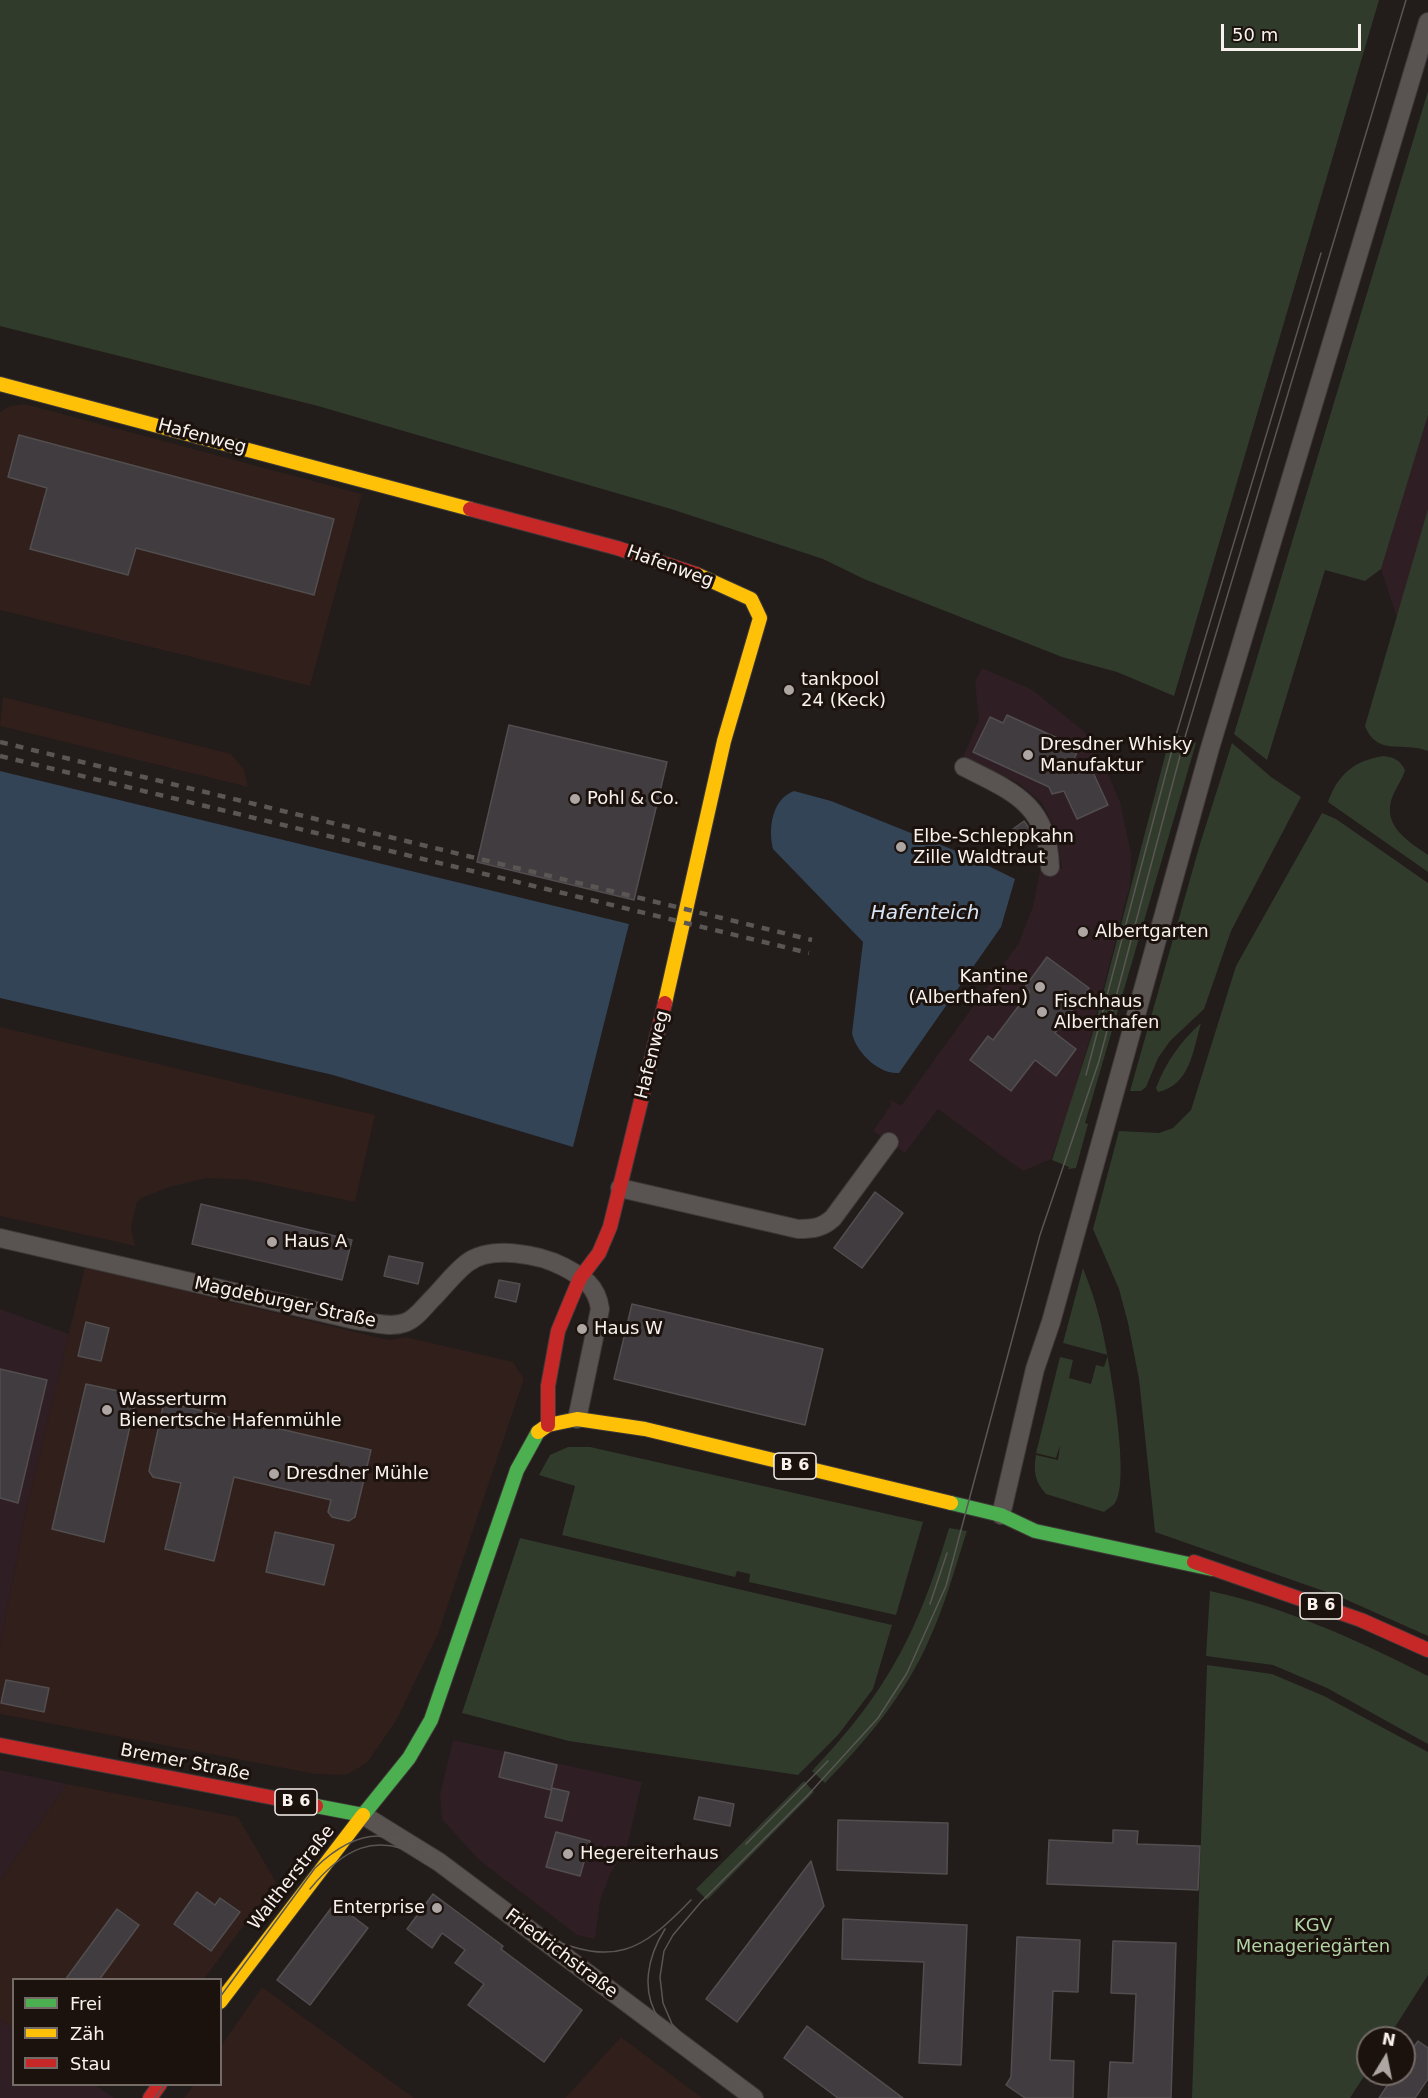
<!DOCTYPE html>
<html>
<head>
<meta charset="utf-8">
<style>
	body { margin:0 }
	#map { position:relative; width:1428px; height:2098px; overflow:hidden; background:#221c1a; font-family:"DejaVu Sans",sans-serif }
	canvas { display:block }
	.legend { position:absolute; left:12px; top:1978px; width:210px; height:108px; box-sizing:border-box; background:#1c120d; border:2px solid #746b67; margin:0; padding:8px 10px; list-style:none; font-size:18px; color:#f8f1ed }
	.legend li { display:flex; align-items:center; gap:12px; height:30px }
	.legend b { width:30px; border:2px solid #746b67 }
	.north { position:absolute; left:1356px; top:2026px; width:60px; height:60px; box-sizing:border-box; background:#1c120d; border:2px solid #746b67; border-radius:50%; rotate:10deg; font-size:16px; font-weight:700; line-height:24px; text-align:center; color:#f8f1ed }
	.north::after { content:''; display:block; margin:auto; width:21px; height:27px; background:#ada6a3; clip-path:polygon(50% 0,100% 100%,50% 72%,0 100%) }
	.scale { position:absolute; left:1221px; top:24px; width:140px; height:27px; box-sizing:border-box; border:3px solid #f8f1ed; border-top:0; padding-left:8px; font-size:18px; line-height:21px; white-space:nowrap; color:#f8f1ed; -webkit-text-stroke:4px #1c120d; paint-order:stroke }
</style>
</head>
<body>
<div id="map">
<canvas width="1428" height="2098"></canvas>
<ul class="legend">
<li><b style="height:8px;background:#4caf50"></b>Frei</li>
<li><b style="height:8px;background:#ffc107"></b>Zäh</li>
<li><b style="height:8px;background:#c62828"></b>Stau</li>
</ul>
<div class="north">N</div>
<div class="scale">50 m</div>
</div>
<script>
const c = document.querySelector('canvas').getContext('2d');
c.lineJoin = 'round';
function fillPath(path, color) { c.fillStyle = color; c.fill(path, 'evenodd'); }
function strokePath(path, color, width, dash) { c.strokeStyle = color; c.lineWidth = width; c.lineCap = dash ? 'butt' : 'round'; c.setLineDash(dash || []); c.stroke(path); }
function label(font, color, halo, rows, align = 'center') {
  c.font = font + ' "DejaVu Sans",sans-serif'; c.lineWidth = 6; c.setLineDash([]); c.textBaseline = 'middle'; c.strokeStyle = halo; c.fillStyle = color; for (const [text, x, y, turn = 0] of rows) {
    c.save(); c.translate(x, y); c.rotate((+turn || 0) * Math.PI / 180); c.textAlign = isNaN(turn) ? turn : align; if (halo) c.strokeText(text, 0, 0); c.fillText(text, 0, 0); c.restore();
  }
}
const commercial = new Path2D(`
	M 1428,415 L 1428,712 L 1381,569 Z
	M 982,668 L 1031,689 L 1085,732 L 1105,767 L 1120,802 L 1131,854 L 1130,885 L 1092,1032 L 1066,1118 L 1051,1159 L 1023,1171 L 938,1109 L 905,1153 L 873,1131 L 891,1105 L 891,1100 L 901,1106 L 1019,943 L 1033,906 L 1041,865 L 1062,868 L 1055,829 L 1042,803 L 1018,783 L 963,757 L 979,720 L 975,682 Z
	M 0,1309 L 69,1334 L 27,1507 L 0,1645 Z
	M 453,1740 L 642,1782 L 626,1851 L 611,1872 L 600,1901 L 595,1939 L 577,1935 L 478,1859 L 442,1819 L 440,1795 Z
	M 0,1770 L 67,1784 L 0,1881 Z
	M 0,2019 L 13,2028 L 14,2084 L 95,2085 L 114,2098 L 0,2098 Z`);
const industrial = new Path2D(`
	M 25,404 L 362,494 L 310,686 L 0,610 L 0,412 L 10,406 Z
	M 3,697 L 231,754 L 244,769 L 248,787 L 0,726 Z
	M 0,1027 L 375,1115 L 355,1202 L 249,1180 L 207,1178 L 169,1187 L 142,1198 L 137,1202 L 131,1227 L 135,1246 L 0,1216 Z
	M 85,1267 L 389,1340 L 406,1337 L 513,1362 L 524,1379 L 438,1634 L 396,1721 L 367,1763 L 355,1770 L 345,1775 L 315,1774 L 0,1714 L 0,1645 L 27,1507 Z
	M 67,1784 L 238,1817 L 276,1882 L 204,1979 L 14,1980 L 13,2028 L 0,2019 L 0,1881 Z
	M 262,1987 L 414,2098 L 184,2098 L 194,2085 L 220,2084 L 221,2046 Z
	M 621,2037 L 702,2098 L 565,2098 Z`);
const green = new Path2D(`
	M 0,0 L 1379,0 L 1174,696 L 1117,672 L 1062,657 L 864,579 L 823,559 L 671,509 L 318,406 L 0,326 Z
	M 1428,91 L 1428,415 L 1381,569 L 1365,581 L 1325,570 L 1267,760 L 1234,734 Z
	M 1428,509 L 1428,751 C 1403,741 1377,757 1365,726 Z
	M 1171,733 L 1190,739 L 1189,741 L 1196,743 L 1085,1123 L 1088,1124 L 1076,1168 L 1068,1169 L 1069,1167 L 1052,1160 L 1093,1032 Z
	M 1232,743 L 1271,777 L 1301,797 L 1231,931 L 1204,1009 L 1170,1041 L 1158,1058 L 1146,1087 L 1141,1091 L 1130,1091 L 1200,844 Z
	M 1383,756 C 1394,757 1400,760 1405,770 C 1402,781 1394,790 1391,801 C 1384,828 1410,842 1428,855 L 1428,872 L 1328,802 C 1338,774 1354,761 1383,756 Z
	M 1322,813 L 1336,819 L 1428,883 L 1428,1636 L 1338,1596 L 1155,1532 L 1139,1379 L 1128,1323 L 1119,1289 L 1093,1229 L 1119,1131 L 1159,1133 L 1173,1128 L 1191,1110 L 1236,966 Z
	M 1201,1023 C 1193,1051 1190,1085 1158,1092 L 1156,1088 C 1166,1062 1180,1042 1201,1023 Z
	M 1083,1268 C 1089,1284 1095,1300 1099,1316 C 1107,1346 1132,1480 1115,1503 C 1113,1506 1107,1509 1104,1512 L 1046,1494 C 1035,1482 1033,1471 1036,1455 L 1058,1460 L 1060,1445 L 1056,1458 L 1036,1453 L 1060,1357 L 1073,1360 L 1069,1378 L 1091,1384 L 1096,1365 L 1104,1367 L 1108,1355 L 1063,1343 Z
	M 568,1447 L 590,1447 L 923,1522 L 896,1615 L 749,1582 L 750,1574 L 737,1571 L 735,1577 L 562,1535 L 575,1486 L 539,1475 L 550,1455 Z
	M 949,1528 L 967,1531 C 955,1568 945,1605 929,1640 C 905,1695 866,1741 825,1783 L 812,1771 C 888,1691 918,1632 949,1528 Z
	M 520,1538 L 892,1625 L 873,1689 L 838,1735 L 798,1775 L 569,1741 L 462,1713 Z
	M 1210,1591 C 1285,1607 1360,1641 1428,1676 L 1428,1744 L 1327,1688 L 1273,1665 L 1206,1656 Z
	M 1207,1665 L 1272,1674 L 1324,1696 L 1428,1752 L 1428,1975 L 1388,2038 L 1368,2038 L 1368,2070 L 1350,2098 L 1192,2098 Z
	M 804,1781 L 814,1792 L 707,1900 L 696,1889 Z`);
const water = new Path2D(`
	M 0,771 L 629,924 L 573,1147 L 333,1075 L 0,998 Z
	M 794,791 L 831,801 L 966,855 L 1015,879 L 1001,927 L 899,1073 C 879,1075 855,1051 852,1033 L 863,942 L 773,849 C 768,828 772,799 794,791 Z`);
const building = new Path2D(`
	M 19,435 L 334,519 L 314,595 L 136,548 L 128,575 L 30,549 L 47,488 L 8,477 Z
	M 1007,715 L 1079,748 L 1074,759 L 1091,768 L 1108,805 L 1077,819 L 1064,791 L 1052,794 L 1049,787 L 973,752 L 990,717 L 1003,723 Z
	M 509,725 L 667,762 L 634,900 L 477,862 Z
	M 1024,821 L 1033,834 L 1019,844 L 1009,832 Z
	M 1047,957 L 1089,988 L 1055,1033 L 1076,1049 L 1056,1076 L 1035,1060 L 1011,1091 L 970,1060 L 988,1036 L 993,1040 L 1030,991 L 1025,987 Z
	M 875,1192 L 903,1213 L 862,1268 L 834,1248 Z
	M 201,1204 L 352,1240 L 342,1280 L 192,1244 Z
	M 389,1256 L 423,1263 L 418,1284 L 384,1276 Z
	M 499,1280 L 520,1284 L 516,1302 L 495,1297 Z
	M 632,1304 L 823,1349 L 805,1425 L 614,1379 Z
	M 86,1322 L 109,1328 L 101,1361 L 78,1356 Z
	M 0,1369 L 47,1380 L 18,1503 L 0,1498 Z
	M 86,1384 L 137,1395 L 104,1542 L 52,1529 Z
	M 164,1402 L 371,1450 L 355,1517 L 349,1521 L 332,1517 L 328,1512 L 331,1500 L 234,1477 L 214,1561 L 165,1549 L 181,1483 L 153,1477 L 149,1471 Z
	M 275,1532 L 334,1545 L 324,1585 L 266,1572 Z
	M 6,1680 L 49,1688 L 44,1712 L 1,1703 Z
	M 505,1752 L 557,1765 L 551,1790 L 499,1777 Z
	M 552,1788 L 569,1792 L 562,1821 L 545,1817 Z
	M 699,1797 L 734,1804 L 730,1826 L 694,1819 Z
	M 838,1820 L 948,1823 L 947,1874 L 837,1870 Z
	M 1113,1830 L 1138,1831 L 1137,1844 L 1200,1846 L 1198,1890 L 1047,1884 L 1049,1840 L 1113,1843 Z
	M 556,1832 L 590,1841 L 580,1876 L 546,1867 Z
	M 811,1861 L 824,1906 L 737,2022 L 706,1999 Z
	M 197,1892 L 215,1905 L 220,1898 L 240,1912 L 211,1951 L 174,1924 Z
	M 433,1894 L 503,1946 L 501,1949 L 582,2010 L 544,2062 L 468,2005 L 484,1984 L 455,1963 L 465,1950 L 442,1933 L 432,1948 L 407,1929 Z
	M 335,1903 L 368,1928 L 310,2005 L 277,1980 Z
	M 117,1909 L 139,1925 L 99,1980 L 65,1980 Z
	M 843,1919 L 967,1925 L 961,2065 L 919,2063 L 924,1962 L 842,1959 Z
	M 1017,1937 L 1080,1940 L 1078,1992 L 1053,1991 L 1050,2060 L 1074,2061 L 1073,2098 L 1025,2098 L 1006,2085 L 1011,2077 Z
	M 1113,1941 L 1176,1943 L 1171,2098 L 1108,2098 L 1110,2062 L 1133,2063 L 1136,1994 L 1111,1993 Z
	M 807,2026 L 903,2098 L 838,2098 L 784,2058 Z
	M 1418,2041 L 1428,2048 L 1428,2079 L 1415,2098 L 1379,2098 L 1395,2074 L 1404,2074 L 1404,2061 Z`);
const street = new Path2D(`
	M 964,767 C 1014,792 1048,805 1050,867
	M 620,1188 L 798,1229 C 813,1229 822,1228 833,1218 L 889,1142
	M 0,1238 L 355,1320 C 370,1322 390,1328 404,1323 C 415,1320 424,1307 432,1299 C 443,1288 454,1273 467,1263 C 491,1245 539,1254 564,1267 C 583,1277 597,1286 600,1309 L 577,1419
	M 1001,1515 L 1035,1369 L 1051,1322 L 1210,748 L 1428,22
	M 363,1815 L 439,1862 L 754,2098`);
const fast = new Path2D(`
	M 951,1503 L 1001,1515 L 1035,1531 L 1212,1569
	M 316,1806 L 363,1815 L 409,1758 L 431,1720 L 517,1470 L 538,1432`);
const slow = new Path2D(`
	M 0,384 L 470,509
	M 665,1003 L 724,741 L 760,618 L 751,599 L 696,574
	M 538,1432 L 548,1425 L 577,1419 L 645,1429 L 951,1503
	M 220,2002 L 363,1815`);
const jam = new Path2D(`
	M 470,509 L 617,548 L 696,574
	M 548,1425 L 548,1386 L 558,1331 L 580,1278 L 599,1253 L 610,1227 L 665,1003
	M 1194,1562 L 1361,1620 L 1428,1650
	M 0,1745 L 316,1806
	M 150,2098 L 160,2084`);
const tram = new Path2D(`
	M 1086,1075 L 1176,735 L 1321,253
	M 930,1604 L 947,1553
	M 746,1844 L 828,1761
	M 310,1889 C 342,1850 375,1830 423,1858
	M 545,1937 C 615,1966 640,1953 691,1900
	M 220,1997 L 315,1868 C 362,1823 394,1830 445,1862 L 762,2098
	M 659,2019 C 640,1990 648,1956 665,1929
	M 697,2050 L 672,2024 L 663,2003 L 660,1977 L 664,1951 L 673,1935 L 701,1902 L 807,1796 L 878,1718 L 907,1673 L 946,1586 L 1040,1235 L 1099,1061 L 1185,737 L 1406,0
	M 155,2098 L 165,2084`);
const rail = new Path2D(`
	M 0,742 L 812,940
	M 0,756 L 809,953`);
const markers = [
	[789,690,6,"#ada6a3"],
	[1028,755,6,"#ada6a3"],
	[575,799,6,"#ada6a3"],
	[901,847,6,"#ada6a3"],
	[1083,932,6,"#ada6a3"],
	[1040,987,6,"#ada6a3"],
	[1042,1012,6,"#ada6a3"],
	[272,1242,6,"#ada6a3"],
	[582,1329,6,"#ada6a3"],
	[107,1410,6,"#ada6a3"],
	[274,1474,6,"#ada6a3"],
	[568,1854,6,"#ada6a3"],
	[437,1908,6,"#ada6a3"]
];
const shields = [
	[795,1466,42],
	[1321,1606,42],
	[296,1802,42]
];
const shieldNames = [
	["B 6",795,1466],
	["B 6",1321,1606],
	["B 6",296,1802]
];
const streetNames = [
	["Hafenweg",202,437,15],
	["Hafenweg",670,567,20],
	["Hafenweg",653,1055,-76],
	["Magdeburger Straße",285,1303,12],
	["Bremer Straße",185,1763,11],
	["Waltherstraße",292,1878,-52],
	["Friedrichstraße",561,1954,37]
];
const poiNames = [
	["tankpool",801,680],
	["24 (Keck)",801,701],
	["Dresdner Whisky",1040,745],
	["Manufaktur",1040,766],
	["Pohl & Co.",587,799],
	["Elbe-Schleppkahn",913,837],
	["Zille Waldtraut",913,858],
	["Albertgarten",1095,932],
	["Kantine",1028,977,"right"],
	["(Alberthafen)",1028,998,"right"],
	["Fischhaus",1054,1002],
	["Alberthafen",1054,1023],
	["Haus A",284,1242],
	["Haus W",594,1329],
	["Wasserturm",119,1400],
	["Bienertsche Hafenmühle",119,1421],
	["Dresdner Mühle",286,1474],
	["Hegereiterhaus",580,1854],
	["Enterprise",425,1908,"right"]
];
const parkNames = [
	["KGV",1313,1926],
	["Menageriegärten",1313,1947]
];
const waterNames = [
	["Hafenteich",925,914]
];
fillPath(commercial, '#2f1f24');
fillPath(industrial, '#301f1a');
fillPath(green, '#313b2c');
fillPath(water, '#334456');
fillPath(building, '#413c3f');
strokePath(building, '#524e4f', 1.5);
strokePath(street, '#3e3938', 20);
strokePath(fast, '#3e3938', 16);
strokePath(slow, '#3e3938', 16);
strokePath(jam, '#3e3938', 16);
strokePath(street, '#595451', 18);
strokePath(fast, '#4caf50', 14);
strokePath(slow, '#ffc107', 14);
strokePath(jam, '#c62828', 14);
strokePath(tram, '#5a5654', 1.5);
strokePath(rail, '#5a5654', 4.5, [8, 8]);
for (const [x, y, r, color] of markers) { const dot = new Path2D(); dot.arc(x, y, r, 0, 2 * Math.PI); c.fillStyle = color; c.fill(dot); strokePath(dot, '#1c120d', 2); }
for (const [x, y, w] of shields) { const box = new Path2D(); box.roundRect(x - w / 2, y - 13, w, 26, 4.5); c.fillStyle = '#1c120d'; c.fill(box); strokePath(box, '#f8f1ed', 1.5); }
label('bold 16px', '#f8f1ed', null, shieldNames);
label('18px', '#f8f1ed', '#1c120d', streetNames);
label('18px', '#f8f1ed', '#1c120d', poiNames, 'left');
label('18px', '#b3d4a7', '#1c120d', parkNames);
label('italic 20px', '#d6e5f7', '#1c120d', waterNames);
</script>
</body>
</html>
